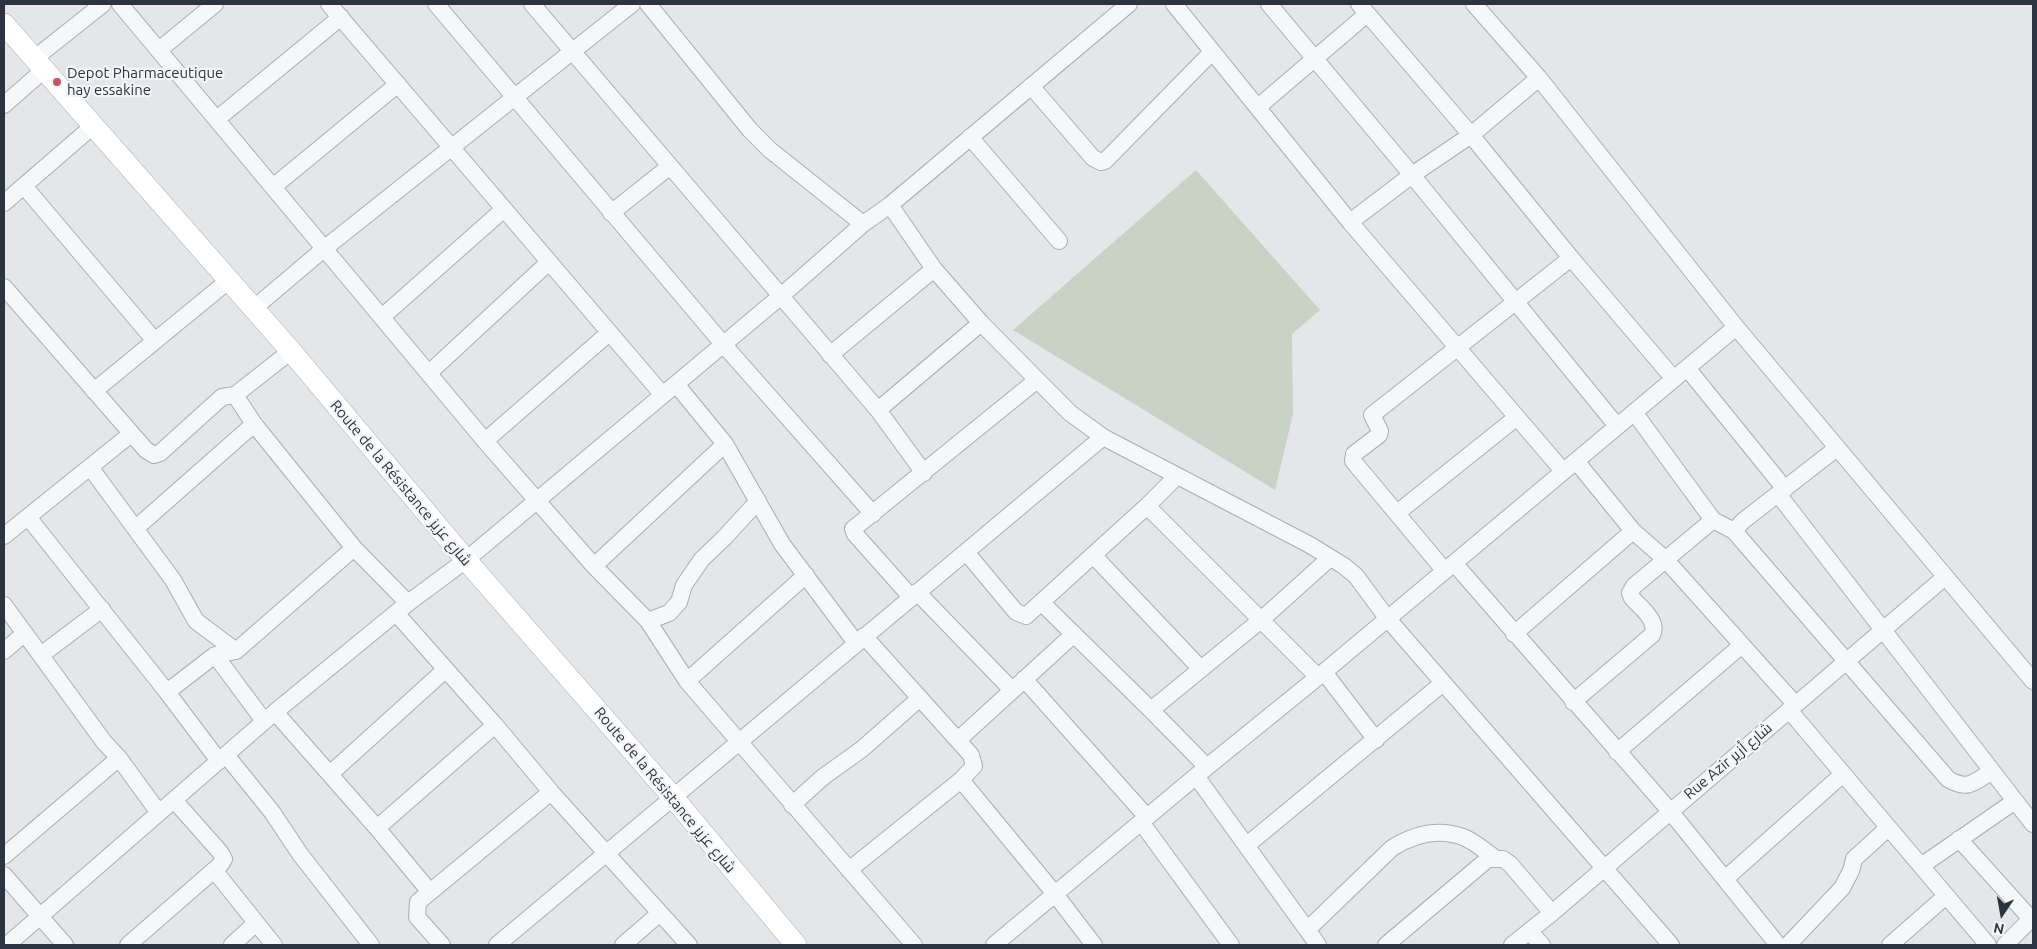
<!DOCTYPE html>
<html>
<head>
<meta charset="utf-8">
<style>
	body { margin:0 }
	#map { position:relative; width:2037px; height:949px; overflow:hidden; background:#e4e6ea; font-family:Ubuntu,sans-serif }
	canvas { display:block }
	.frame { position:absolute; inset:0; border:5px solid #2d3441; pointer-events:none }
	.north { position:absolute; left:1977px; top:889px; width:50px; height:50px; -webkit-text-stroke:4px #f3f5f8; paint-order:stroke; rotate:192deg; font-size:14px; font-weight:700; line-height:20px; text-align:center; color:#2d3441 }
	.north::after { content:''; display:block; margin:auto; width:18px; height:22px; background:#2d3441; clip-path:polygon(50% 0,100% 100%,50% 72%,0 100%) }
</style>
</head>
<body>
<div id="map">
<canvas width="2037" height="949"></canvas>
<div class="frame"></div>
<div class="north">N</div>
</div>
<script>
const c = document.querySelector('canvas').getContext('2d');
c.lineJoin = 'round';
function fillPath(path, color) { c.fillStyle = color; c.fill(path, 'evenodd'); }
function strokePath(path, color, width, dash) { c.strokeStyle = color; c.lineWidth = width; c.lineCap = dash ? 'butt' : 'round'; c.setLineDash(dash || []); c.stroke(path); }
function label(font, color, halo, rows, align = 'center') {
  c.font = font + ' Ubuntu,Cairo,sans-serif'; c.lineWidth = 4.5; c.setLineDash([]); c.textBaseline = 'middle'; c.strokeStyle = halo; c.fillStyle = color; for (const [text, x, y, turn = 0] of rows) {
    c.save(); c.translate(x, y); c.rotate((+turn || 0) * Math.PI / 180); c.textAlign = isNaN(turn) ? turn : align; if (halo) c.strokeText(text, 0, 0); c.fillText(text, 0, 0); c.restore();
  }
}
const green = new Path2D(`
	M 1196,170 L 1320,310 L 1292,334 L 1293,414 L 1275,490 L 1013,330 Z`);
const minor = new Path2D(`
	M 120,4 L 485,441 L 594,566 L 648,621 L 687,681 L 914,945
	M 329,4 L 662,394
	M 436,4 L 723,344 L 873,514
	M 532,4 L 878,410 L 924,473
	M 648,4 L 750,130 L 770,150 L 863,224
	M 1174,4 L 1350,222 L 1563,471
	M 1269,4 L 1412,175 L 1617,426
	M 1359,4 L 1471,135 L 1571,258 L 1674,379
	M 1474,4 L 1539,78 L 1736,327 L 2033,681
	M 159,50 L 215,4
	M 35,58 L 103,4
	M 1031,86 L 1093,158 L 1101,162 L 1105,161 L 1212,52
	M 4,105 L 45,69
	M 1258,107 L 1367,14
	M 217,119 L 341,17
	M 970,137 L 1059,241
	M 24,186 L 155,341
	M 273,187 L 398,84
	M 4,203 L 93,126
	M 890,205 L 934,269 L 981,323 L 1070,413 L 1103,437 L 1310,545 L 1344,566 L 1356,576 L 1387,618 L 1671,945
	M 611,213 L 669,167
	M 1350,222 L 1412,175 L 1471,135 L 1539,78
	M 4,287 L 146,450 L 154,455 L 160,453 L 222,397 L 235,395 L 291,351
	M 253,309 L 325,248 L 632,4
	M 382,317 L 504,209
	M 830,355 L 934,269
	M 1687,368 L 1785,489
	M 429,373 L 549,262
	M 676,384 L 725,444 L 782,544 L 856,643
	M 94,391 L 228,281
	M 235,395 L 254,424 L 354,548 L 408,603
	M 878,410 L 981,323
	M 485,441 L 609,333
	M 1576,461 L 1633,531 L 1665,559 L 1795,704
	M 90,467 L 173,580 L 196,621 L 236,651
	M 1778,494 L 2033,824
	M 1147,506 L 1318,677
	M 1397,513 L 1517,417
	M 28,517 L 167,692
	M 1713,520 L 1734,531 L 1948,779 C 1968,791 1975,782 1992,771
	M 136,528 L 254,424
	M 1734,531 L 1743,521 L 1837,448
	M 4,536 L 131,434
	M 966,552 L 1016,612 L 1026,616 L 1147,506 L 1177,476
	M 1093,555 L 1200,668
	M 1454,563 L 1670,811 L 1778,945
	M 594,566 L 725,444
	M 1444,570 L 1358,467 L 1353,461 L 1354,454 L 1379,435 L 1380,431 L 1372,415 L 1571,258
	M 917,592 L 1012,690
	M 911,597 L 855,534 L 853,529 L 1037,380
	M 1042,603 L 1151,710 L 1207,767
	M 4,605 L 104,742 L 119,758 L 159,813
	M 396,613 L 495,725 L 551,792 L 689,945
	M 648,621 L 669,613 L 679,602 L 684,585 L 702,559 L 724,538 L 758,501
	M 1514,634 L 1633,531
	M 4,651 L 24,634
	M 41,655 L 102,609
	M 215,655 L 264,721
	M 1324,672 L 1376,740
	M 1024,679 L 1147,817
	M 687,681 L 806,575
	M 1573,702 L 1652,635 C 1659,621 1641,608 1632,598 L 1630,593 L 1634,586 L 1713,520 L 1634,412
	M 1151,710 L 1261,620 L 1330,558
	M 1789,710 L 1988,945
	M 275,712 L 377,828 L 430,892
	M 958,740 L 1074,634
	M 1617,752 L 1742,645
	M 226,755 L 272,812 L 300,854 L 371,945
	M 219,761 L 167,692 L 215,655 L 236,651 L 354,548
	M 330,774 L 445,670
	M 1196,776 L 1318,945
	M 961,780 L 1055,894 L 1094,945
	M 792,805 L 823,777 L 862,749 L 920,698
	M 1141,822 L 1231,945
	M 377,828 L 495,725
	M 1959,839 L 2031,919
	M 1247,845 L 1443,683
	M 4,856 L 119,758
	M 1921,866 L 2015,801
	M 214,870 L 274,945
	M 849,870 L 961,780 L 974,766 L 971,755 L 864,636
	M 4,875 L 65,945
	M 1725,879 L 1843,774
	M 1307,930 L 1392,848 C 1413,835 1438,828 1463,837 C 1474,841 1485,851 1495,858
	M 1529,931 L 1542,945
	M 7,945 L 275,712 L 408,603 L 466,560 L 781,296 L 863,224 L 890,205 L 1129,4
	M 128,945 L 221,864 L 224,859 L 220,852 L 174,800
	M 232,945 L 256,923
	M 442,945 L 417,917 L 418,902 L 551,792
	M 497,945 L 1103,437
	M 623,945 L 660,913
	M 994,945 L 1207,767 L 1318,677 L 1736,327
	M 1386,945 L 1488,859 L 1503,859 L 1510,864 L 1552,913
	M 1512,945 L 1552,913 L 1945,577
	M 1788,945 L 1842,888 L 1851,871 L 1854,859 L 1888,828
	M 1890,945 L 1946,896
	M 2005,945 L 2033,917`);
const major = new Path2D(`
	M 4,24 L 291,351 L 466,560 L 672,796 L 796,945`);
const markers = [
	[57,82,5,"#c25663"]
];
const poiNames = [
	["Depot Pharmaceutique",67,73],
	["hay essakine",67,90]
];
const streetNames = [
	["Route de la Résistance شارع عزيز",401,483,50],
	["Rue Azir شارع أزير",1728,761,-40],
	["Route de la Résistance شارع عزيز",665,790,50]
];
fillPath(green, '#c9d3c5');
strokePath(minor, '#a9adb4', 18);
strokePath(major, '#a4aab5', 22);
strokePath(minor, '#f6f7f9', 16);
strokePath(major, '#fff', 21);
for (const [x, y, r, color] of markers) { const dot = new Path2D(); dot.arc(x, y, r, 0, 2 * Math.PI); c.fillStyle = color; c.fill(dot); strokePath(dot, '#f3f5f8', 2); }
label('15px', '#2d3441', '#f3f5f8', poiNames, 'left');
label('15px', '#2d3441', '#f3f5f8', streetNames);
</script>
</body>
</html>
